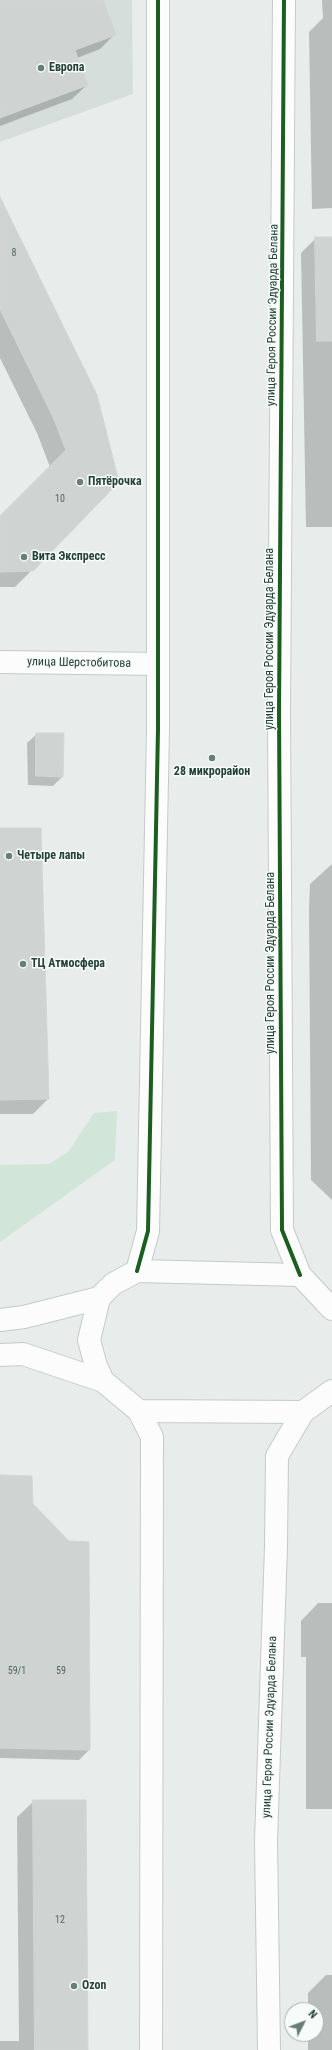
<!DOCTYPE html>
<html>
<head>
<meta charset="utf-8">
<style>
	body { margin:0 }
	#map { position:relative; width:332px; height:2050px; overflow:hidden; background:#e8edeb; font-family:"Roboto Condensed",sans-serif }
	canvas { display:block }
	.north { position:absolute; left:284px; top:2002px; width:40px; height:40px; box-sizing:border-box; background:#f7fbf9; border:1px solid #a3b1ad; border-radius:50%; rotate:48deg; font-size:11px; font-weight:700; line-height:16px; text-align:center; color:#24423a }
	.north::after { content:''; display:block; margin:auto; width:14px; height:18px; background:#697e78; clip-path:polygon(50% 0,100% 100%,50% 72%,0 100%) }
</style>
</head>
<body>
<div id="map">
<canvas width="332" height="2050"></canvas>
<div class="north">N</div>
</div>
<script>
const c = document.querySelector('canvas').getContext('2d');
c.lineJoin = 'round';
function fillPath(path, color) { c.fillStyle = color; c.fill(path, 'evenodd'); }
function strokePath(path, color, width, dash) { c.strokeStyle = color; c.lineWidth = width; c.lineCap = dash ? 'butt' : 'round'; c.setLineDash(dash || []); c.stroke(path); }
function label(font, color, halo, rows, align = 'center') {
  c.font = font + ' "Roboto Condensed",sans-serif'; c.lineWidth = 3; c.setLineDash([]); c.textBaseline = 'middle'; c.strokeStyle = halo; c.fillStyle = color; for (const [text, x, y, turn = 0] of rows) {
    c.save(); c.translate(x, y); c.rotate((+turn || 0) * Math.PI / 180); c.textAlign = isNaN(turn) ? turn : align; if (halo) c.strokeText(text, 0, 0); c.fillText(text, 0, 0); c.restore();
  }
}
const built = new Path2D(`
	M 0,0 L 132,0 L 133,94 L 0,142 Z`);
const green = new Path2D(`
	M 117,1111 L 115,1160 L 0,1242 L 0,1165 L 49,1164 L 68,1152 L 94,1113 Z`);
const shadow = new Path2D(`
	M 0,0 L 102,0 L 115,34 L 100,49 L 77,58 L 87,85 L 72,99 L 0,126 Z
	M 322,0 L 332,0 L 332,208 L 312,209 L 309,32 L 323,18 Z
	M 0,199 L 96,396 L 32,570 L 15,587 L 0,587 L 0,518 L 50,467 L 37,433 L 0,358 Z
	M 316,238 L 332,238 L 332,527 L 306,527 L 301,253 Z
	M 37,734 L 62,777 L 53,786 L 28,785 L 27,743 Z
	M 0,829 L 48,1099 L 33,1114 L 0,1114 Z
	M 332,864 L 332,1200 L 311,1180 L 309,908 L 310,884 Z
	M 0,1476 L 32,1504 L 89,1750 L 79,1760 L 0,1758 Z
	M 318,1603 L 332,1603 L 332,1809 L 306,1809 L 306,1657 L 301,1657 L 301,1621 Z
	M 34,1801 L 87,2050 L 0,2050 L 0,2041 L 19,2041 L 17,1817 Z
	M 326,1975 L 332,1975 L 332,2050 L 308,2050 L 308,2034 L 316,2034 L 316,2010 L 308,2010 L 308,1993 Z`);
const building = new Path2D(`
	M 0,0 L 103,0 L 116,35 L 75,50 L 88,85 L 0,118 Z
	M 0,197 L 97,395 L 119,482 L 33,571 L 0,572 L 0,516 L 66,450 L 53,417 L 0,309 Z
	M 315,237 L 332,237 L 332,341 L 317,341 Z
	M 36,733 L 64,733 L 63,777 L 36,776 Z
	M 0,828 L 41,828 L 49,1099 L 0,1100 Z
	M 0,1475 L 32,1476 L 33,1504 L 69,1541 L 89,1542 L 90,1750 L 0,1748 Z
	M 33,1800 L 86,1800 L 88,2050 L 35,2050 Z`);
const minor = new Path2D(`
	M 0,662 L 158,664`);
const tertiary = new Path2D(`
	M 284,0 L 279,711 L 282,1230 L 300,1275
	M 137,1271 L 148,1231 L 158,729 L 158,0
	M 139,1411 L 152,1437 L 151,2050
	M 269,2050 L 266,1841 L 276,1546 L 277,1456 L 303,1412`);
const secondary = new Path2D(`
	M 332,1309 L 300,1275 L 137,1271 L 113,1284 L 99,1298 L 89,1340 L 96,1366 L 103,1381 L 139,1411 L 303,1412 L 332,1391
	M 0,1320 L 24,1317 L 99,1298
	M 0,1355 L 23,1354 L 103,1381`);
const cycleway = new Path2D(`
	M 284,0 L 279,711 L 282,1230 L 300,1275
	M 137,1271 L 148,1231 L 158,729 L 158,0`);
const markers = [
	[41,68,4,"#697e78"],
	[80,482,4,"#697e78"],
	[24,557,4,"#697e78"],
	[212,758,4,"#697e78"],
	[9,856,4,"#697e78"],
	[23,964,4,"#697e78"],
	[74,1986,4,"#697e78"]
];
const numberNames = [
	["8",14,253],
	["10",60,499],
	["59/1",17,1671],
	["59",61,1671],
	["12",60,1920]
];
const poiNames = [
	["Европа",49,68],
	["Пятёрочка",88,482],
	["Вита Экспресс",32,557],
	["28 микрорайон",212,772,"center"],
	["Четыре лапы",17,856],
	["ТЦ Атмосфера",31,964],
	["Ozon",82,1986]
];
const streetNames = [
	["улица Героя России Эдуарда Белана",273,315,-89],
	["улица Героя России Эдуарда Белана",270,639,-90],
	["улица Шерстобитова",79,663,1],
	["улица Героя России Эдуарда Белана",271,963,-90],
	["улица Героя России Эдуарда Белана",270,1727,-88]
];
fillPath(built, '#d6dedb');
fillPath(green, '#d1e6d8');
fillPath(shadow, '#0003');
fillPath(building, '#cfd4d2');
strokePath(building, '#d1d6d4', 1);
strokePath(minor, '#c5cac8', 24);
strokePath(tertiary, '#c5cac8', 24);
strokePath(secondary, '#c3cbc8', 24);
strokePath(minor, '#fcfcfc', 22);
strokePath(tertiary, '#fcfcfc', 22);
strokePath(secondary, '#fcfcfc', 22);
strokePath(cycleway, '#1b5e20', 4);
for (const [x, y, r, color] of markers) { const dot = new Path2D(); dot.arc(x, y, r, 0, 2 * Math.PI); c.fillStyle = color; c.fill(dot); strokePath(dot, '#f7fbf9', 1.5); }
label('10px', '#506761', null, numberNames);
label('bold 12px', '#24423a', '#f7fbf9', poiNames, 'left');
label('12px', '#24423a', '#f7fbf9', streetNames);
</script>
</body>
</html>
